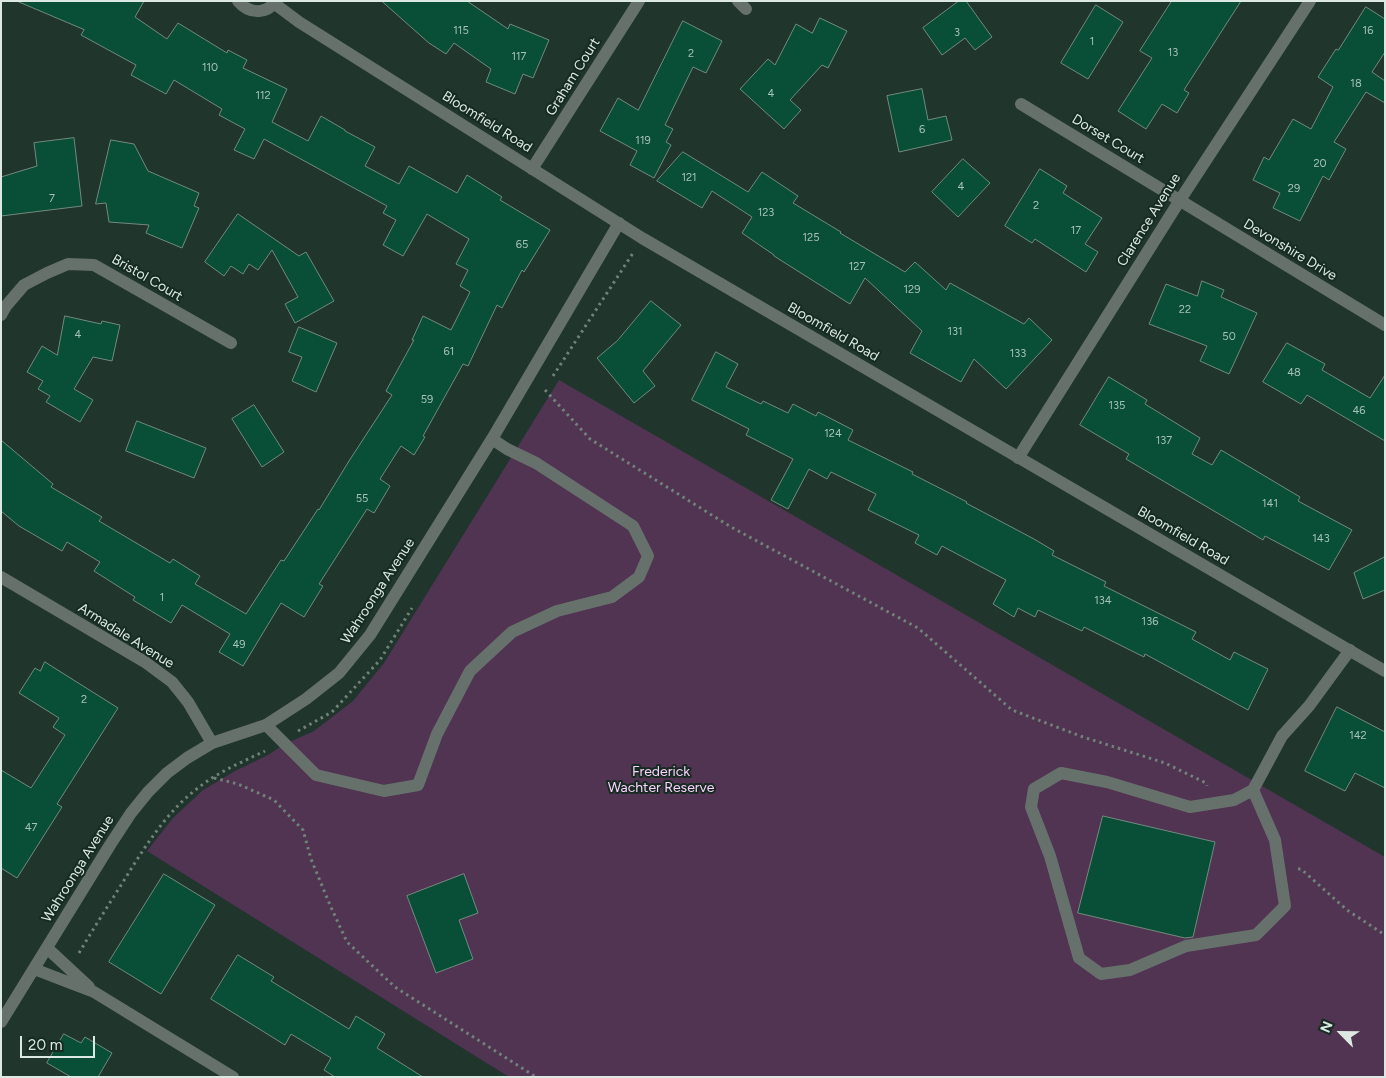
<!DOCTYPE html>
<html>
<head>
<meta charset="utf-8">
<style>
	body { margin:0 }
	#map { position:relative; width:1386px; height:1078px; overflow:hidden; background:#20352c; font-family:Figtree,sans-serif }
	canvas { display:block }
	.frame { position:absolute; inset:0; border:2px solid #dce9e3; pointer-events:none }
	.north { position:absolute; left:1316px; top:1008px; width:50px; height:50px; -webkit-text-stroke:4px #162b22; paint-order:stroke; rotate:293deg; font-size:14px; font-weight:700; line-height:20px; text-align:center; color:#dce9e3 }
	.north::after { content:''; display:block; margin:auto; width:18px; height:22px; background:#dce9e3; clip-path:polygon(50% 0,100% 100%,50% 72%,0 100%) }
	.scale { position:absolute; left:20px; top:1036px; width:75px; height:22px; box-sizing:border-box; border:2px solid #dce9e3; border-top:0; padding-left:6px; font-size:15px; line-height:18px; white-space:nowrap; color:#dce9e3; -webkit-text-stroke:4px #162b22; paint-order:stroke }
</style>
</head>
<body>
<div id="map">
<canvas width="1386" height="1078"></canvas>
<div class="frame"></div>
<div class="north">N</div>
<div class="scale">20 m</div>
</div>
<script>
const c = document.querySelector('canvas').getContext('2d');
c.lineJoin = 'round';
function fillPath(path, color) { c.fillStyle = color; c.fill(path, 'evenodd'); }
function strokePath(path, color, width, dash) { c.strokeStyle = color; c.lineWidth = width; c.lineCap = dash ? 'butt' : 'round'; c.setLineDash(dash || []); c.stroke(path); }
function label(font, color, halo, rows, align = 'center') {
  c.font = font + ' Figtree,sans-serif'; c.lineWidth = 4; c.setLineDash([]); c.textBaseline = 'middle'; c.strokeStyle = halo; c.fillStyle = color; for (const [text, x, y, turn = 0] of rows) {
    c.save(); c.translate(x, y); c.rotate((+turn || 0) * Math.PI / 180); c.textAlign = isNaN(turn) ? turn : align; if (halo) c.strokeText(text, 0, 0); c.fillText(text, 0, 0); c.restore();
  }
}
const green = new Path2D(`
	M 559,380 L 1385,857 L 1385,1077 L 509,1077 L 147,851 L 173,818 L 203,790 L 235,771 L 268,755 L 283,745 L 314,731 L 353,701 L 384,663 Z`);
const building = new Path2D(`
	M 17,1 L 144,1 L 135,17 L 167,39 L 178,23 L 227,53 L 228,50 L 247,60 L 243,68 L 287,89 L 272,122 L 308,141 L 321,116 L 345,130 L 345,131 L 375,147 L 365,166 L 399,184 L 409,166 L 457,193 L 467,175 L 502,197 L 500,200 L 550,230 L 524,272 L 522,270 L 502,308 L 497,305 L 468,366 L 463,364 L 423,436 L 425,437 L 414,455 L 401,446 L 380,479 L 390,486 L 374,513 L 367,509 L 319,584 L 323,586 L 304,617 L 281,603 L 243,666 L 219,652 L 230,634 L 182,605 L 171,623 L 133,600 L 135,597 L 94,571 L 100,562 L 67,542 L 62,551 L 19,526 L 1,511 L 1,440 L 53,484 L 51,487 L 102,517 L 99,521 L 170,563 L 173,559 L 200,576 L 195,584 L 246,614 L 281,560 L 284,561 L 318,509 L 319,510 L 349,461 L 392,395 L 386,391 L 414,340 L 412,340 L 423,316 L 451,330 L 470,292 L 460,286 L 468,270 L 456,264 L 469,239 L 427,214 L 403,256 L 383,245 L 396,220 L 383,213 L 387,206 L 264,139 L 254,159 L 234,150 L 245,129 L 219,115 L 222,109 L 174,80 L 166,94 L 131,75 L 136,65 L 81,35 L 84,30 Z
	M 382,1 L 467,1 L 508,29 L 510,24 L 549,40 L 533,78 L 523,74 L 515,94 L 486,82 L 491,69 L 454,43 L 446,54 L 429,43 Z
	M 959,1 L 966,1 L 992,37 L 975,50 L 965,38 L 942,55 L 923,28 Z
	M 1172,1 L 1241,1 L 1184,90 L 1189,93 L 1177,113 L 1162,104 L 1146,129 L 1118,111 L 1152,58 L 1140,51 Z
	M 1096,5 L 1123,22 L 1088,79 L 1061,63 Z
	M 1366,7 L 1385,19 L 1385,52 L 1372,72 L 1385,81 L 1385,103 L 1366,92 L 1334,142 L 1346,149 L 1329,180 L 1323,176 L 1300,221 L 1273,208 L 1280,193 L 1253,180 L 1264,157 L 1269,160 L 1293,119 L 1311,129 L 1333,87 L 1318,77 L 1336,49 L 1338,50 Z
	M 820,18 L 847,31 L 828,68 L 822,65 L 790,100 L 801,110 L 784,129 L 740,89 L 768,59 L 775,65 L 796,24 L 812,33 Z
	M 683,21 L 722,41 L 706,73 L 693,67 L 665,125 L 673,129 L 666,142 L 671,145 L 654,178 L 630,165 L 637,151 L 600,131 L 618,98 L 638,110 Z
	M 922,89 L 928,120 L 946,116 L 952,140 L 899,152 L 887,96 Z
	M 74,138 L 82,206 L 1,216 L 1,177 L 37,166 L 34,143 Z
	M 111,140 L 134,144 L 148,171 L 199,193 L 194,206 L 199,208 L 182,248 L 146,233 L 149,225 L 109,222 L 106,203 L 96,204 Z
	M 683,152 L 748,192 L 762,172 L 798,196 L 793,203 L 841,232 L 840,233 L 905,272 L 915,262 L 946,290 L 950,283 L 1024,324 L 1029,318 L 1052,340 L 1006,389 L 974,359 L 961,382 L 910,353 L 922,331 L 865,278 L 850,304 L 774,256 L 774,255 L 742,233 L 752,217 L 712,191 L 702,208 L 657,181 Z
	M 963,159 L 990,183 L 958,217 L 932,192 Z
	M 1040,169 L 1067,186 L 1063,193 L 1102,218 L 1085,244 L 1098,252 L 1086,272 L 1035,239 L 1032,243 L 1005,226 Z
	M 238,214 L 299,256 L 306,252 L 334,301 L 295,323 L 285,304 L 298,297 L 272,250 L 258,270 L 249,264 L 243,274 L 231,266 L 224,276 L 205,262 Z
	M 1202,281 L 1224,290 L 1221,297 L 1257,313 L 1229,374 L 1200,361 L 1207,346 L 1149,324 L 1166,284 L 1197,296 Z
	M 651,301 L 681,325 L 643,371 L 655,386 L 634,403 L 597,358 L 617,341 Z
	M 65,316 L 101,324 L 102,321 L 120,325 L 112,361 L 93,357 L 74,389 L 93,400 L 80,422 L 46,402 L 50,396 L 38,389 L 43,381 L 27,372 L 42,346 L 57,355 Z
	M 299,327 L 337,343 L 316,392 L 292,381 L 302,357 L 289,352 Z
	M 1287,343 L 1325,364 L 1322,370 L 1370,398 L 1385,375 L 1385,441 L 1307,395 L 1301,404 L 1263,382 Z
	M 716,352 L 738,364 L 726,387 L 761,404 L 763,401 L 788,413 L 793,404 L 816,416 L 818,412 L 853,430 L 848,440 L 913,472 L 912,474 L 967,502 L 966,503 L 1034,539 L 1054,551 L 1052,555 L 1106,582 L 1104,586 L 1196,632 L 1192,639 L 1230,660 L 1234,652 L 1268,669 L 1248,710 L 1145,654 L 1144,657 L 1084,627 L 1082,631 L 1038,610 L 1035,617 L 1018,608 L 1014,617 L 993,604 L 1006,580 L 942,546 L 937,555 L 915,543 L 919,535 L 868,510 L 876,494 L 831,472 L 827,479 L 809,469 L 788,509 L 771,500 L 793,459 L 746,435 L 749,429 L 692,400 Z
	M 1109,377 L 1147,400 L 1145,404 L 1200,438 L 1192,454 L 1212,465 L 1221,450 L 1300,497 L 1298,501 L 1352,530 L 1329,570 L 1265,536 L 1263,540 L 1126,459 L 1129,454 L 1080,425 Z
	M 254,405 L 284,452 L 262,467 L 232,419 Z
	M 137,421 L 206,448 L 194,478 L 126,451 Z
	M 1385,557 L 1385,590 L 1363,599 L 1354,573 Z
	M 45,662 L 118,708 L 57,804 L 62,807 L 17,878 L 1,868 L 1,770 L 31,788 L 65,735 L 53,727 L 59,718 L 19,693 L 35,668 L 40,671 Z
	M 1337,707 L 1385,732 L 1385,788 L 1355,773 L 1345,791 L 1305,771 Z
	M 1103,816 L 1215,842 L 1193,937 L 1185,938 L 1078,913 Z
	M 164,874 L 215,905 L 161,994 L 109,962 Z
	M 464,874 L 478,913 L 459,920 L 473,959 L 436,973 L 407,896 Z
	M 238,955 L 274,977 L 271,981 L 349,1029 L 356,1016 L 385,1034 L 377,1048 L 423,1077 L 335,1077 L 324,1070 L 331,1058 L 291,1034 L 285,1045 L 211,999 Z
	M 64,1034 L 81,1043 L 85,1037 L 112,1053 L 98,1077 L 71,1077 L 47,1063 Z`);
const path = new Path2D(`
	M 553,376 L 633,253
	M 545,390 L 590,439 L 731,527 L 918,628 L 1012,710 L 1083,737 L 1165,763 L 1206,783 L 1207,786
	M 298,731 L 332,712 L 380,660 L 412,608
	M 214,778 L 238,784 L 274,800 L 303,830 L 311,859 L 330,905 L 347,942 L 395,987 L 536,1077
	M 1298,869 L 1301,869 L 1347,910 L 1385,935
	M 79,953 C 93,929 108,906 123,882 C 144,848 166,812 198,788 C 218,772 242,762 265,751`);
const service = new Path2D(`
	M 266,725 L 316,775 L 384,791 L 418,785 L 437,734 L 470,671 L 512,632 L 557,611 L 612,597 L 639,577 L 648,556 L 633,526 L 536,463 L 507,449 L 492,439
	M 1253,790 L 1234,800 L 1190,807 L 1107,782 L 1061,773 L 1034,789 L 1031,807 L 1050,856 L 1079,958 L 1101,974 L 1130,970 L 1186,946 L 1256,935 L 1285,906 L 1275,840 L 1253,790 L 1282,736 L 1309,706 L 1350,650`);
const minor = new Path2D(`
	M 738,1 L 746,9
	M 1021,104 L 1385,325
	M 532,169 L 639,1
	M 1,315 L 6,306 L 24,285 L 47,273 L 68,264 L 94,265 L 231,343
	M 1018,458 L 1180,200 L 1310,1
	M 1,577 L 145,662 L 172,682 L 188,702 L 212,743
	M 47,948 L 89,987
	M 34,969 L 94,992 L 233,1077
	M 1,1022 L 110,845 L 131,813 L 148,792 L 167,773 L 187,758 L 212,743 L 266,725 L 306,699 L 339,673 L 370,635 L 492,439 L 619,223`);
const tertiary = new Path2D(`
	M 238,1 C 249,14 266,15 276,1
	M 275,4 L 299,22 L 642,238 L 1385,671`);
const numberNames = [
	["115",461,31],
	["16",1368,31],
	["3",957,33],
	["1",1092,42],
	["13",1173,53],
	["2",691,54],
	["117",519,57],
	["110",210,68],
	["18",1356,84],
	["4",771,94],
	["112",263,96],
	["6",922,130],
	["119",643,141],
	["20",1320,164],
	["121",689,178],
	["4",961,187],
	["29",1294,189],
	["7",52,199],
	["2",1036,206],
	["123",766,213],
	["17",1076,231],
	["125",811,238],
	["65",522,245],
	["127",857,267],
	["129",912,290],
	["22",1185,310],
	["131",955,332],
	["4",78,335],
	["50",1229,337],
	["61",449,352],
	["133",1018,354],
	["48",1294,373],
	["59",427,400],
	["135",1117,406],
	["46",1359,411],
	["124",833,434],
	["137",1164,441],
	["55",362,499],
	["141",1270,504],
	["143",1321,539],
	["1",162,598],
	["134",1103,601],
	["136",1150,622],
	["49",239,645],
	["2",84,700],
	["142",1358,736],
	["47",31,828]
];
const streetNames = [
	["Graham Court",573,77,-58],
	["Bloomfield Road",487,122,32],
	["Dorset Court",1108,139,31],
	["Clarence Avenue",1149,220,-58],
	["Devonshire Drive",1290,250,31],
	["Bristol Court",147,278,30],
	["Bloomfield Road",833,332,30],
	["Bloomfield Road",1183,536,30],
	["Wahroonga Avenue",378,591,-57],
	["Armadale Avenue",126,636,32],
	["Wahroonga Avenue",78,869,-58]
];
const parkNames = [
	["Frederick",661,772],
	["Wachter Reserve",661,788]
];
fillPath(green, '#503451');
fillPath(building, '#094e37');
strokePath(building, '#728a7f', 1);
strokePath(path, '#71827a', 3, [2.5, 4]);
strokePath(service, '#67716c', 12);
strokePath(minor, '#67716c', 12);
strokePath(tertiary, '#67716c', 12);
label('11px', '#a7c2b8', null, numberNames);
label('14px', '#dce9e3', '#162b22', streetNames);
label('14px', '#fdd2fe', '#162b22', parkNames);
</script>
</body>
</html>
